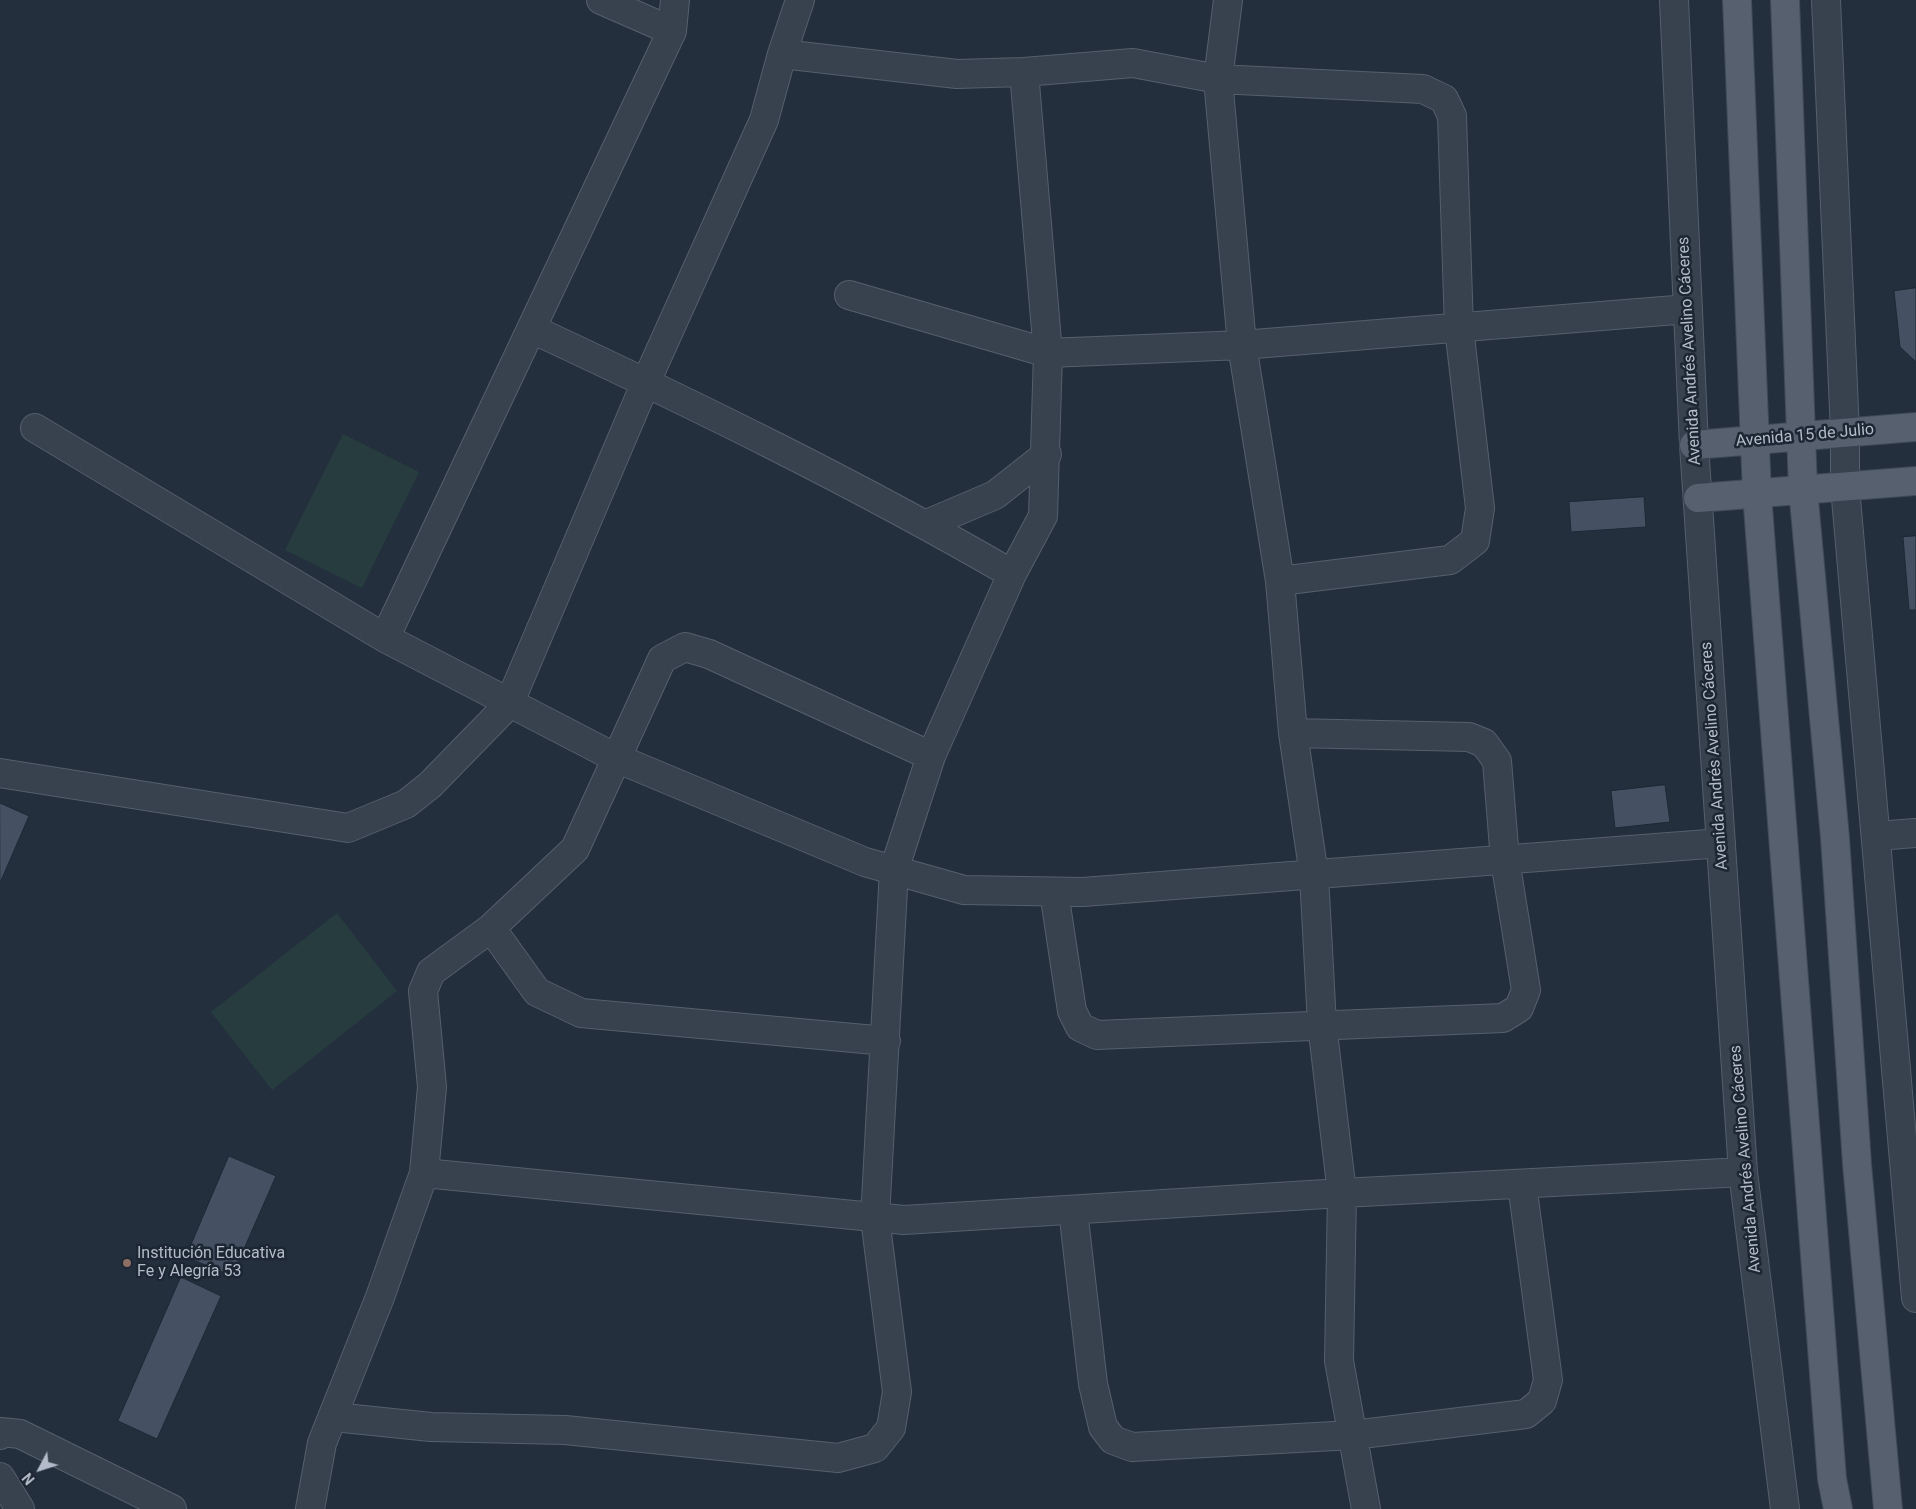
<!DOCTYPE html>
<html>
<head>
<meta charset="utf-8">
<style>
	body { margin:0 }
	#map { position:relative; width:1916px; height:1509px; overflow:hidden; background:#242f3e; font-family:Roboto,sans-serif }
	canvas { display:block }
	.north { position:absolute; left:15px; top:1444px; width:50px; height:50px; -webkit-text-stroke:4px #1d2633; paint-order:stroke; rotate:230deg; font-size:14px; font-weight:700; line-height:20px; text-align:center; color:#b4bcc9 }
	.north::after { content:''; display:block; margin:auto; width:18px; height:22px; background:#b4bcc9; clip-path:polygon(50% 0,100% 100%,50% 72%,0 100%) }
</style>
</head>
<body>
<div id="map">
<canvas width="1916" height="1509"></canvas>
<div class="north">N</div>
</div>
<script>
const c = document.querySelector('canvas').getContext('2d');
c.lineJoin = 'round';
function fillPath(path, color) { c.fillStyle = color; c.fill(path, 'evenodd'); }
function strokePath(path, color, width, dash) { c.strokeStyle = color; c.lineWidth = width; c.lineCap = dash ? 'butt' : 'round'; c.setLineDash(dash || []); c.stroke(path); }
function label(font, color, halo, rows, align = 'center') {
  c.font = font + ' Roboto,sans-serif'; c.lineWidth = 5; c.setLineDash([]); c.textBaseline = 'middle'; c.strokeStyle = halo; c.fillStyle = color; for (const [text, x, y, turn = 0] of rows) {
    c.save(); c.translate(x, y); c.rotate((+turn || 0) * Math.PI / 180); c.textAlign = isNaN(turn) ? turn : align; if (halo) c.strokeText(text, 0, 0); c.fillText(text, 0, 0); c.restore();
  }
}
const green = new Path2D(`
	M 343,434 L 419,472 L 362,588 L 285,550 Z
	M 337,913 L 397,991 L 272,1090 L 211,1012 Z`);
const building = new Path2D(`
	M 1916,288 L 1916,362 L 1900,347 L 1894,291 Z
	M 1644,497 L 1646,527 L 1571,532 L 1569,502 Z
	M 1916,536 L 1916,610 L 1909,610 L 1903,537 Z
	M 1665,785 L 1670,822 L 1615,828 L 1611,791 Z
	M 0,803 L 29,816 L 0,883 Z
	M 229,1156 L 276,1176 L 232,1276 L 186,1257 Z
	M 181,1277 L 221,1296 L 157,1439 L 118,1421 Z`);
const minor = new Path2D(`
	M 601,0 L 672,31
	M 1228,0 L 1218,79 L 1242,345 L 1280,581 L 1293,733 L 1314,875 L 1322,1024 L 1342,1193 L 1339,1361 L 1366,1509
	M 1674,0 L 1694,445 L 1743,1172 L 1785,1509
	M 1826,0 L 1845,432 L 1845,487 L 1916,1298
	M 782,54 L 957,74 L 1024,72 L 1133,63 L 1218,79 L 1423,89 L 1444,99 L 1452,116 L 1459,328 L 1480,508 L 1475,541 L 1450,560 L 1280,581
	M 849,295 L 1048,353 L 1242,345 L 1688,309
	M 532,329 C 695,405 857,484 1012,574
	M 35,428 L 385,638 L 616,758 L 865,862 L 964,890 L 1083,892 L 1721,843
	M 927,524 L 995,495 L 1047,454
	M 385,638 L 672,31 L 675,0
	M 0,773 L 348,828 L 406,804 L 430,785 L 509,704 L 646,382 L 764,120 L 782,54 L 800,0
	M 1877,836 L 1916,833
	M 1054,892 L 1072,1011 L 1080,1027 L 1097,1035 L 1503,1018 L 1519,1008 L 1526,990 L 1505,860 L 1497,761 L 1484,743 L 1469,737 L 1293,733
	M 491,928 L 537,992 L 581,1013 L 886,1041
	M 424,1173 L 904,1220 L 1342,1193 L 1743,1172
	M 1073,1210 L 1093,1384 L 1103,1427 L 1113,1440 L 1132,1447 L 1353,1435 L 1526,1414 L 1542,1401 L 1548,1380 L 1522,1184
	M 334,1417 L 431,1427 L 565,1430 L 838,1458 L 875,1448 L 891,1428 L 897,1392 L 875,1218 L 894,870 L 931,756 L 1012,574 L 1043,516 L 1048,353 L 1024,72
	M 0,1435 L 1,1432 L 20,1434 L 172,1509
	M 0,1477 L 20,1509
	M 310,1509 L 322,1443 L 380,1297 L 424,1173 L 432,1087 L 423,991 L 431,972 L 491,928 L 575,849 L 662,659 L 685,647 L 709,654 L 931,756`);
const major = new Path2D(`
	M 1737,0 L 1757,494 L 1832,1479 L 1838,1509
	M 1785,0 L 1803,489 L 1835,838 L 1857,1164 L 1888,1509
	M 1694,445 L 1916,427
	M 1698,498 L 1916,481`);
const markers = [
	[127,1263,5,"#8d6e63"]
];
const streetNames = [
	["Avenida Andrés Avelino Cáceres",1690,351,-93],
	["Avenida 15 de Julio",1805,436,-5],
	["Avenida Andrés Avelino Cáceres",1715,756,-94],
	["Avenida Andrés Avelino Cáceres",1746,1159,-95]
];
const poiNames = [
	["Institución Educativa",137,1254],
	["Fe y Alegría 53",137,1272]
];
fillPath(green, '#263c3f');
fillPath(building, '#455162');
strokePath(building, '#1f2835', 1);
strokePath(minor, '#565f6c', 30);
strokePath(major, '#414a57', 30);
strokePath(minor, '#38414e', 28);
strokePath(major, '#56606e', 28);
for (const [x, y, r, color] of markers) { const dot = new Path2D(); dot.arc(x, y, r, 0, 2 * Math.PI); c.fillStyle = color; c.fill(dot); strokePath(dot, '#1d2633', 2); }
label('16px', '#b4bcc9', '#1d2633', streetNames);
label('16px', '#b4bcc9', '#1d2633', poiNames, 'left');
</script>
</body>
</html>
